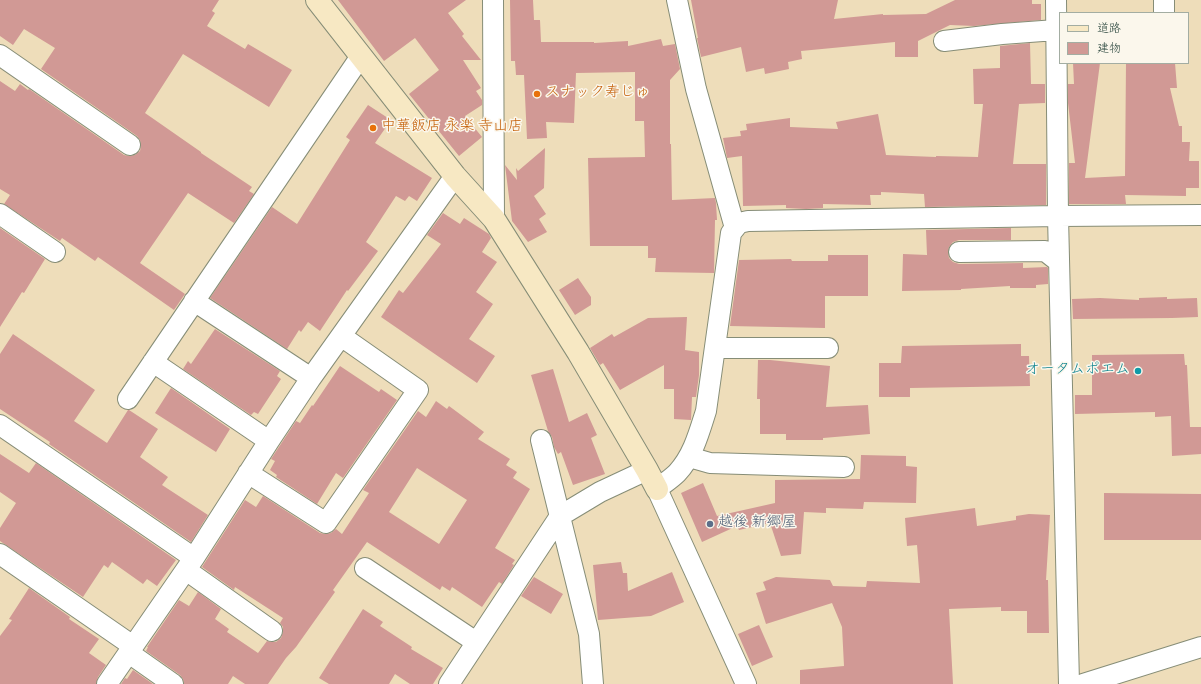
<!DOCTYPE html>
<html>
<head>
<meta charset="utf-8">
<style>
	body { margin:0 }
	#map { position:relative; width:1201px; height:684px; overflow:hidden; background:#eeddba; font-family:Dekko,"Klee One",sans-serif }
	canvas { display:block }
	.legend { position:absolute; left:1059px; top:12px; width:130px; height:52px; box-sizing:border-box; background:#fbf7ec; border:1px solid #a3ada2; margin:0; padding:5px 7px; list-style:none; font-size:12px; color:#1f3d34 }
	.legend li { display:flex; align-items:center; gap:8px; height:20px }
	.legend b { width:20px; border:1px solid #a3ada2 }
</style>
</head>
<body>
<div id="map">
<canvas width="1201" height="684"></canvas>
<ul class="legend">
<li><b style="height:5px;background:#f7e8c3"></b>道路</li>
<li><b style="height:11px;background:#d19995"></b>建物</li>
</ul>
</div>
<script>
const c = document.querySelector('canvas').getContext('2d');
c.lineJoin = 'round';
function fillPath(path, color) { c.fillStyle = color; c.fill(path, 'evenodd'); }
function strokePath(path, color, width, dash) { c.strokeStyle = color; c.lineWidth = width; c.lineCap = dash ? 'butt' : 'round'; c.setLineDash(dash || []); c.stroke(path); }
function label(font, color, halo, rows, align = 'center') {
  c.font = font + ' Dekko,"Klee One",sans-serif'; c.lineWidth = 3; c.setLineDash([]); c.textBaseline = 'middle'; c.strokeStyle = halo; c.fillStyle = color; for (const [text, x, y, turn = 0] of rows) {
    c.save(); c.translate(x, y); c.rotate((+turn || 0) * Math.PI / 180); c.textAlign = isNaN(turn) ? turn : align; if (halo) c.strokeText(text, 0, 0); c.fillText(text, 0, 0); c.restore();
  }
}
const building = new Path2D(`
	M 0,0 L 219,0 L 212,11 L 215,13 L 207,26 L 245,49 L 248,44 L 292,70 L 269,107 L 183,54 L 145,113 L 201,152 L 201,153 L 252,187 L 249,191 L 254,194 L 234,223 L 188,193 L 140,263 L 185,294 L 174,310 L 98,257 L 95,261 L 62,238 L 60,241 L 4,204 L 10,195 L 0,189 L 0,81 L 15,91 L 20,84 L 28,90 L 29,89 L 124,155 L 129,156 L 135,155 L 140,151 L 141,146 L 140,140 L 137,136 L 41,69 L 55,48 L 24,29 L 13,45 L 0,36 Z
	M 338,0 L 466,0 L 448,13 L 464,34 L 462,36 L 481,60 L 463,60 L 481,88 L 476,91 L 482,100 L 482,105 L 465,116 L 482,137 L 459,156 L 409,94 L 439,70 L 415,38 L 384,61 Z
	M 510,0 L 533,0 L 534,20 L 540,20 L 541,42 L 594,42 L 594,43 L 628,41 L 628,46 L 661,39 L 663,46 L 675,44 L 680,69 L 670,80 L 670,144 L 671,144 L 672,200 L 715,198 L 716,203 L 717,220 L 715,220 L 714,273 L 655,272 L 656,258 L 648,258 L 648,246 L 590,246 L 588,158 L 645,157 L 644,121 L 635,121 L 635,72 L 576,73 L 574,123 L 546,122 L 547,138 L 527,139 L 524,75 L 516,75 L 515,61 L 511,61 Z
	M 691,0 L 838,0 L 834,19 L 883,14 L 883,15 L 926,14 L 955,0 L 1032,0 L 1032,4 L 1041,4 L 1041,20 L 974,26 L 950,25 L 918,41 L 918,57 L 895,57 L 895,42 L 801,51 L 802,59 L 788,62 L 789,69 L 765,74 L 764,68 L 746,72 L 741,47 L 701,57 L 697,38 L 698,38 Z
	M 1030,43 L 1031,84 L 1045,84 L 1045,103 L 1019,104 L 1013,164 L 1046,164 L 1046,205 L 925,207 L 924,194 L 881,192 L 881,195 L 870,195 L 871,205 L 823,204 L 823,208 L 806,209 L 786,208 L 786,205 L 743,206 L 742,156 L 727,158 L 723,138 L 741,136 L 740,131 L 747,130 L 746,124 L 790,118 L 790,127 L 838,129 L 836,122 L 878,114 L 886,155 L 936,157 L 936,156 L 978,157 L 983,104 L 974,104 L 973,69 L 1000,68 L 1000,46 Z
	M 1073,63 L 1100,63 L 1085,178 L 1125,176 L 1126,63 L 1175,63 L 1177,88 L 1170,88 L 1179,126 L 1182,126 L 1182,142 L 1190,142 L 1189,161 L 1199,161 L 1199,188 L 1186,188 L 1186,196 L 1125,195 L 1126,204 L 1069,204 L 1069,163 L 1075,163 L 1068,103 L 1068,84 L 1074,84 Z
	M 368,105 L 391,120 L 375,143 L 432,178 L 417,201 L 409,196 L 405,201 L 396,196 L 366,242 L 378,251 L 348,291 L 347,290 L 320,331 L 308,322 L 301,332 L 299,330 L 287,349 L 210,298 L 272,207 L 297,224 L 350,140 L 346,137 Z
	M 545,148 L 544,188 L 534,196 L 546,214 L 539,219 L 547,232 L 528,242 L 512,221 L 505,165 L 517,180 L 516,168 L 518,171 Z
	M 443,213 L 460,224 L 464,218 L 489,234 L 491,238 L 482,252 L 497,262 L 476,292 L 493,304 L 469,339 L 495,356 L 477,383 L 381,317 L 399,290 L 403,293 L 441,244 L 427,235 Z
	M 0,228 L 45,259 L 24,293 L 22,292 L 0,327 Z
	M 1011,228 L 1011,240 L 959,240 L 953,242 L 949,247 L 948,252 L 949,258 L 953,262 L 959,264 L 1023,263 L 1023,268 L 1047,267 L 1048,268 L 1048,284 L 1036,285 L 1036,288 L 1010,288 L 1010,286 L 961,289 L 961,290 L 902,291 L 903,254 L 927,255 L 926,230 Z
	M 828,255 L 868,255 L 868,296 L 825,296 L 825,328 L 730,326 L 739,260 L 791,259 L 792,261 L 828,261 Z
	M 578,278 L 591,297 L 591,305 L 575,315 L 559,290 Z
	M 1167,297 L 1167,299 L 1197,298 L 1198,317 L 1172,318 L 1073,319 L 1072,299 L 1100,298 L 1139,300 L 1139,298 Z
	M 687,317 L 685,350 L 699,352 L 699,375 L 696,397 L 692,397 L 691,420 L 674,419 L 674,389 L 664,389 L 664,365 L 620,390 L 603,363 L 600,365 L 590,348 L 612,334 L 614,337 L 648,318 Z
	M 215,329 L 280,371 L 277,376 L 281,379 L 258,414 L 254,412 L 251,415 L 183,369 L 188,361 L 191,364 Z
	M 13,334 L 95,390 L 74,421 L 107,443 L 128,410 L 129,410 L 158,429 L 140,457 L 168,477 L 162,485 L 208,515 L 191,542 L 49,444 L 50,442 L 0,409 L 0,354 Z
	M 1021,344 L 1021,356 L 1029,356 L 1030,386 L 910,388 L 910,397 L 879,397 L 879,363 L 901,363 L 902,346 Z
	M 1184,354 L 1185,365 L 1187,365 L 1190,427 L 1201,427 L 1201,454 L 1172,456 L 1171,416 L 1155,417 L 1155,412 L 1075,414 L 1075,395 L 1092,395 L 1092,355 Z
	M 758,360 L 770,360 L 830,366 L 826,407 L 868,405 L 870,434 L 823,438 L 823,440 L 786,440 L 786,434 L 760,434 L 760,399 L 757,399 Z
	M 340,366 L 379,392 L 381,389 L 397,400 L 343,478 L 336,473 L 317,504 L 276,477 L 277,475 L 270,470 L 275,461 L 271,459 L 296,421 L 300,423 L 312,405 L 313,406 Z
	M 553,369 L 569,422 L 587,413 L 597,435 L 591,438 L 605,474 L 573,485 L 561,452 L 558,454 L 554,447 L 552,437 L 548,431 L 531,375 Z
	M 171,388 L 230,429 L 216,452 L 155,413 Z
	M 436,401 L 447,409 L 449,406 L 484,432 L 478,439 L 510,459 L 506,465 L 517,472 L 513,478 L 530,489 L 495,548 L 515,560 L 512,564 L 514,565 L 502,584 L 499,582 L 482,607 L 452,587 L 450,591 L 442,586 L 440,590 L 367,542 L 333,590 L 335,592 L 296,647 L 286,658 L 268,684 L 245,684 L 233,676 L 228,684 L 184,684 L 183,679 L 180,675 L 146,651 L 148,647 L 147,647 L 179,600 L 189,606 L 198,592 L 221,609 L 215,619 L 229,629 L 227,632 L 258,653 L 267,641 L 271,642 L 276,642 L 281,638 L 283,632 L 283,627 L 280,623 L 283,618 L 235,587 L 234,590 L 202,567 L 245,500 L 256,507 L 263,496 L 320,533 L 325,534 L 331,533 L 336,529 L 342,534 L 369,493 L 363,490 L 418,411 L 426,417 ZM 417,468 L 467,500 L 439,544 L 389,512 Z
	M 0,454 L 29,473 L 36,463 L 176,560 L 157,586 L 147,579 L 143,584 L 112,562 L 108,568 L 104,565 L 83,597 L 0,541 L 0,528 L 16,503 L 0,492 Z
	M 861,455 L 906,456 L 906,466 L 917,467 L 916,503 L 864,502 L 863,509 L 826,508 L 826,513 L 804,512 L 801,554 L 781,556 L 770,523 L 739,530 L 737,526 L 702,542 L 681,493 L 703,483 L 717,516 L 775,503 L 775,480 L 860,479 Z
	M 1104,493 L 1201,494 L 1201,540 L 1104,540 Z
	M 975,508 L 977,526 L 1016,520 L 1016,516 L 1029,514 L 1050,515 L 1046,580 L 1048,580 L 1049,633 L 1027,633 L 1027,611 L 1001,611 L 1001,607 L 949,609 L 953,684 L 800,684 L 800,670 L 844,666 L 842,627 L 832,603 L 766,624 L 756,593 L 766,590 L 763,582 L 776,577 L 830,580 L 833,586 L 866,587 L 867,581 L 920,583 L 917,545 L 907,546 L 905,518 Z
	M 621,562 L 623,573 L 627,573 L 628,591 L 672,572 L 684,602 L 651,616 L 598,620 L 593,565 Z
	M 534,577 L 563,594 L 551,614 L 521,596 Z
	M 29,588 L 70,617 L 69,619 L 99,639 L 89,653 L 106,665 L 98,677 L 96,684 L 0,684 L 0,636 L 12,620 L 9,619 Z
	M 363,609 L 383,622 L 380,626 L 412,647 L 411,649 L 443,668 L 433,684 L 410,684 L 395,674 L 389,684 L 329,684 L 319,678 Z
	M 759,625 L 773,657 L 752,666 L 738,634 Z
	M 133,670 L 153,684 L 121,684 L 125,678 L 127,679 Z`);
const street = new Path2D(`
	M 493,0 L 494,219
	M 677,0 L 696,89 L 735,228
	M 1056,0 L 1058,216 L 1069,684
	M 1164,0 L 1164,13
	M 944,41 L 1002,34 L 1056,30
	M 0,55 L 130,145
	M 0,214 L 55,252
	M 959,252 L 1045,251 L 1059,262
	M 194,301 L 311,378
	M 715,348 L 828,348
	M 153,362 L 269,441
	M 128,399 L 361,56
	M 0,425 L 194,558
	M 541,440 L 589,634 L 593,684
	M 689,457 L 710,463 L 844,467
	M 248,473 L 326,523 L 418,390 L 341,336
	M 0,554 L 133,646
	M 365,568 L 476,642
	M 186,570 L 272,631
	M 129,653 L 173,684
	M 107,684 L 194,558 L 269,441 L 311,378 L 455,176
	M 449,684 L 560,516 L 600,492 L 647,470
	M 746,684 L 657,489 C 663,484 671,479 677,473 C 693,456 699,433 706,411 L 731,233 L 739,223 L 748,221 L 1058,216 L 1201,215
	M 1083,684 L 1201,647`);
const secondary = new Path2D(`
	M 317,0 L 455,176 L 494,219 L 578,352 L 647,470 L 657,489`);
const markers = [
	[537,94,4,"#e8710a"],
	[373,128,4,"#e8710a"],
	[1138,371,4,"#0f9aa8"],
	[710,524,4,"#5c6f8a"]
];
const foodNames = [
	["スナック寿じゅ",545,94],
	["中華飯店 永楽 寺山店",381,128]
];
const cultureNames = [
	["オータムポエム",1130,371]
];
const serviceNames = [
	["越後 新郷屋",718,524]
];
fillPath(building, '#d19995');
strokePath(street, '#868d77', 22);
strokePath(secondary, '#868d77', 24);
strokePath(street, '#fff', 20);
strokePath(secondary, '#f7e8c3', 22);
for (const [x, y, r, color] of markers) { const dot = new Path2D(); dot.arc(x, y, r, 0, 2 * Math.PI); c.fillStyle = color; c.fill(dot); strokePath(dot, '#fbf7ec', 1.5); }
label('15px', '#c56008', '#fbf7ec', foodNames, 'left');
label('15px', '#0d838f', '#fbf7ec', cultureNames, 'right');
label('15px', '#4e5e75', '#fbf7ec', serviceNames, 'left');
</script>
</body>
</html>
